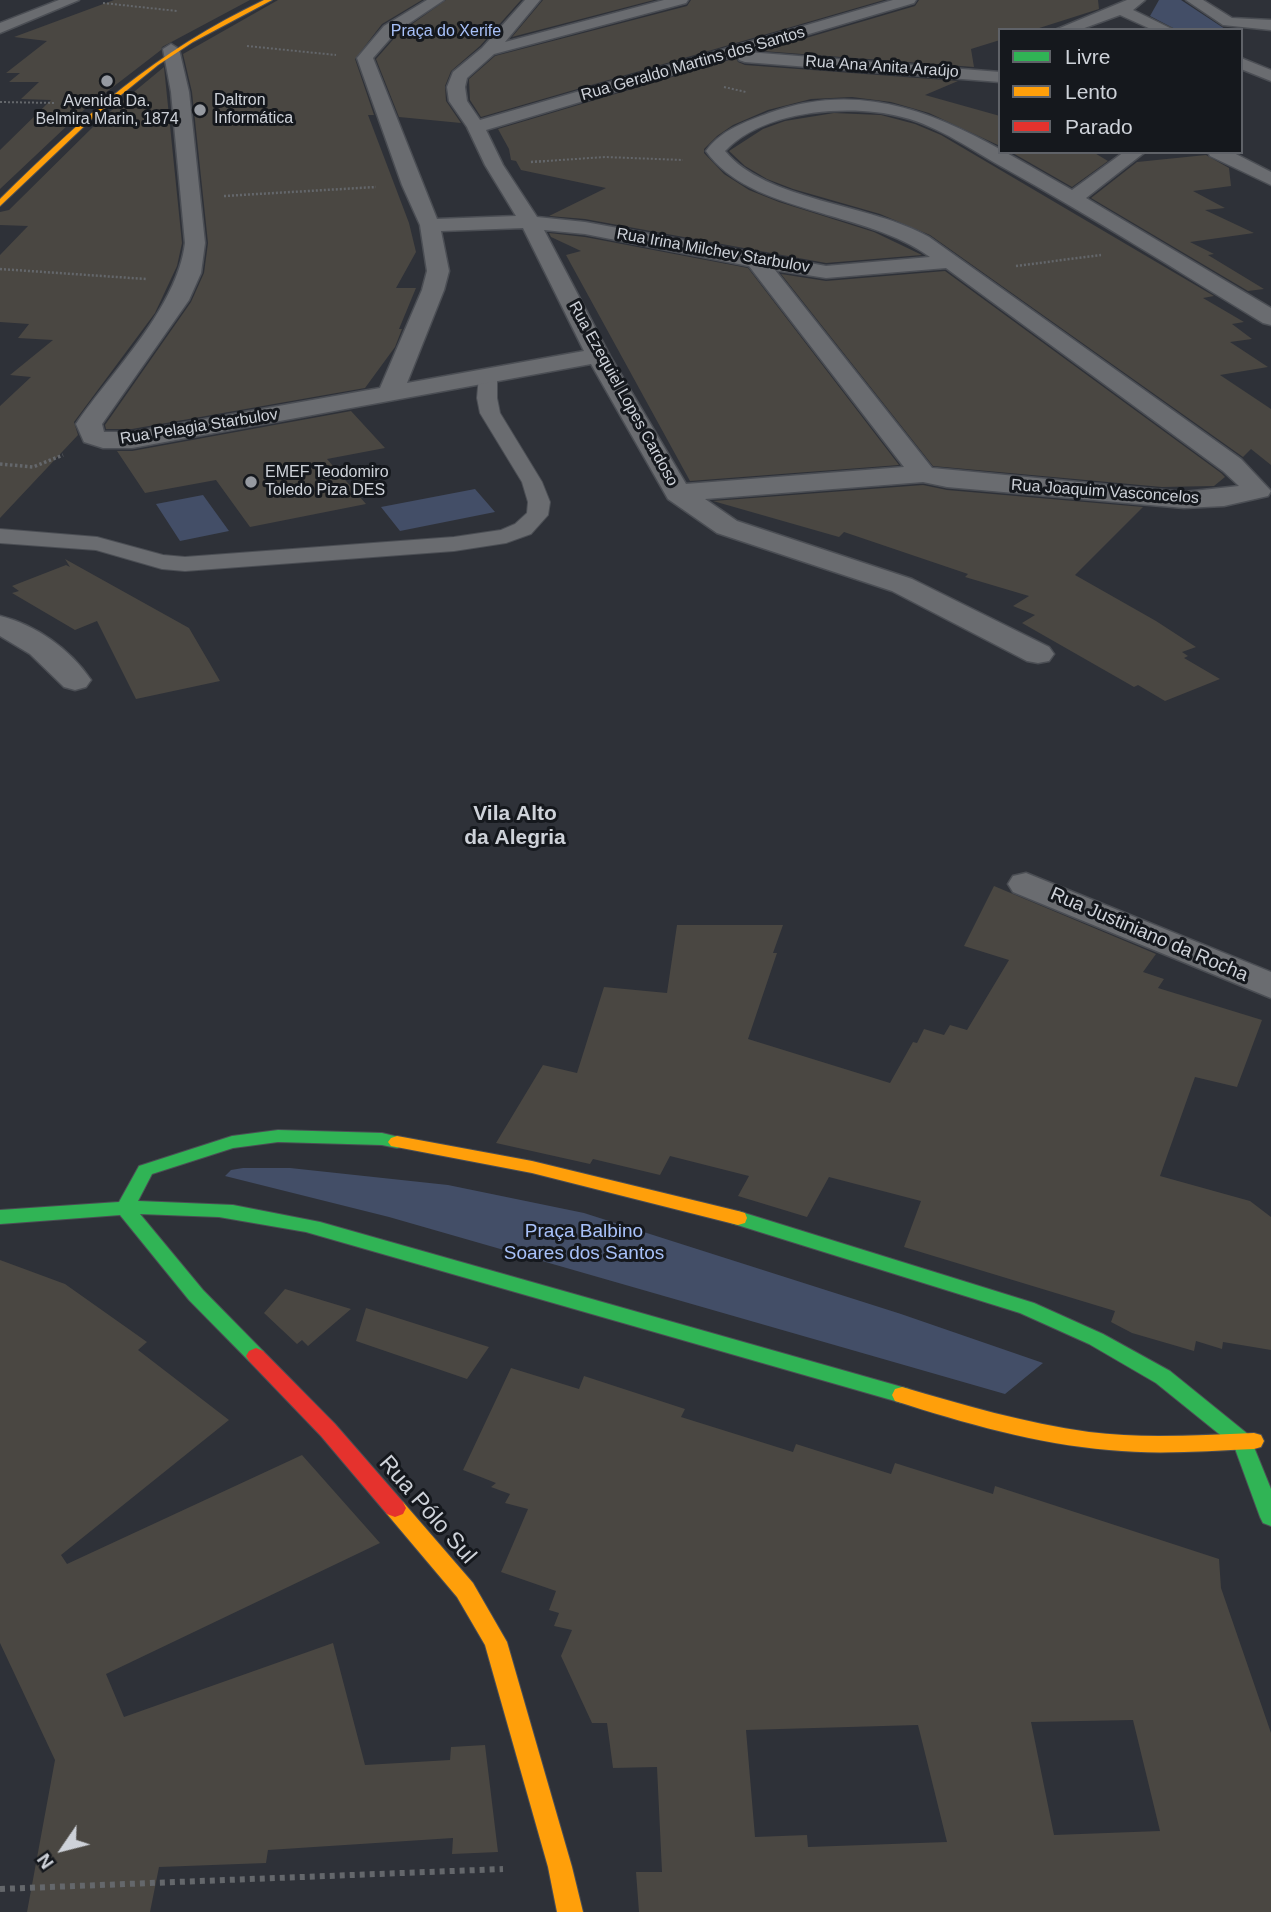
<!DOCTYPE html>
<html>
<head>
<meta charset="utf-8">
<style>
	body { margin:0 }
	#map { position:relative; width:1271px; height:1912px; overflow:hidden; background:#2e3138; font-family:Helvetica,sans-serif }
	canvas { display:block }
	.legend { position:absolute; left:998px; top:28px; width:245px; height:126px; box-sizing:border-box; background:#15181d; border:2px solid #5f6268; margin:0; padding:9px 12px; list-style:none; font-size:21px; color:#ced2d9 }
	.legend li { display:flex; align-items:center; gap:14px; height:35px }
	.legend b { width:35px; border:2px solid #5f6268 }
	.north { position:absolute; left:28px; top:1814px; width:70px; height:70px; -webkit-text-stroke:5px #15181d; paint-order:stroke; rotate:235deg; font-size:19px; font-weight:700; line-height:28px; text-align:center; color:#ced2d9 }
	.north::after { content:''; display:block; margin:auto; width:24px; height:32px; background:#ced2d9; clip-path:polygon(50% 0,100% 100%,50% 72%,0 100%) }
</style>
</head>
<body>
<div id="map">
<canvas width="1271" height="1912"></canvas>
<ul class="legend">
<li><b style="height:9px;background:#30b455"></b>Livre</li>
<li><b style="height:9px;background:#ff9f0a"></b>Lento</li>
<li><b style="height:9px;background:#e5322d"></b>Parado</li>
</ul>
<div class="north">N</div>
</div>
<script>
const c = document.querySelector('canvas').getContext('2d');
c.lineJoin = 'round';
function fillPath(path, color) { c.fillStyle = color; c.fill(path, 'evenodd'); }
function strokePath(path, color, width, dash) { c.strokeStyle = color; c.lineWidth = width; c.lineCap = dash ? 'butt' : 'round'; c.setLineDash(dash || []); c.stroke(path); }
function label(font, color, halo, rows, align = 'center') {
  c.font = font + ' Helvetica,sans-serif'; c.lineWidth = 6; c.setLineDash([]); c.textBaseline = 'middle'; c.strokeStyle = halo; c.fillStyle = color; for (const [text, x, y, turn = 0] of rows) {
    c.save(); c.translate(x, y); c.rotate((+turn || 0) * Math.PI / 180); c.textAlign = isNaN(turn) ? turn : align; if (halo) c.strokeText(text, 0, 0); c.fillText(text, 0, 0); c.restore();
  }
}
const green = new Path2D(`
	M 1159,0 L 1181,0 L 1225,29 L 1177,30 L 1150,16 Z
	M 475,489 L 495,512 L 400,531 L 381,507 Z
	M 203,495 L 229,531 L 180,541 L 156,504 Z
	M 243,1168 L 290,1168 L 448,1185 L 584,1213 L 901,1314 L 1043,1363 L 1005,1394 L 389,1217 L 225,1176 L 231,1170 Z`);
const building = new Path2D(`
	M 114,0 L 250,0 L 162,47 L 161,50 L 87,107 L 0,189 L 0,150 L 51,100 L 21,99 L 39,82 L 9,82 L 20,73 L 6,73 L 47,41 L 14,37 Z
	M 278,0 L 422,0 L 382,24 L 355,59 L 374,115 L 368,115 L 409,223 L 416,252 L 396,288 L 416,288 L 399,329 L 402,329 L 395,347 L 365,388 L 132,429 L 106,429 L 105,425 L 191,302 L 204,273 L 208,243 L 192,92 L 183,54 Z
	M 446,0 L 521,0 L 480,46 L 451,71 L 445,86 L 446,101 L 461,123 L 399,117 L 376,59 L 398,34 Z
	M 543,0 L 654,0 L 512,37 Z
	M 691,0 L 884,0 L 481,117 L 470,100 L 469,79 L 495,56 L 687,6 Z
	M 919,0 L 1098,0 L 1099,9 L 1033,30 L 1000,30 L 1000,40 L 971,49 L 974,67 L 762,51 L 915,6 Z
	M 736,58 L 738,62 L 745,65 L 958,81 L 925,95 L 1000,116 L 1000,146 L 929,113 L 891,102 L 852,97 L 811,99 L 768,110 L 733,125 L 717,136 L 704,149 L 704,153 L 724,174 L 749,190 L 779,202 L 874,232 L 922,255 L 826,263 L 585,219 L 549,216 L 606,188 L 521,170 L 516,161 L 511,160 L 509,149 L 498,129 Z
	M 164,67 L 182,243 L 177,266 L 155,313 L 74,422 L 78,435 L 0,518 L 0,406 L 31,377 L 10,375 L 53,340 L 18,338 L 29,324 L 0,322 L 0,255 L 28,226 L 0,225 L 0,212 L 9,210 L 100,120 Z
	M 834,113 L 881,115 L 915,124 L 941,135 L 1214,296 L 1203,298 L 1244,322 L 1232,324 L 1252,339 L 1230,342 L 1268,367 L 1220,375 L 1271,409 L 1271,465 L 1251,449 L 1243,457 L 930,235 L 880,214 L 793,189 L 767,179 L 745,166 L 729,151 L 763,129 L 785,121 Z
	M 1011,152 L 1093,152 L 1108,161 L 1072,187 Z
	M 1206,155 L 1229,168 L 1231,186 L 1193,191 L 1225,208 L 1205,210 L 1254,233 L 1190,242 L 1214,254 L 1208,255 L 1264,289 L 1248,291 L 1091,198 L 1137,162 Z
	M 549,233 L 585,237 L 748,268 L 899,465 L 690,481 L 566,255 L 581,251 L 551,237 Z
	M 945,271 L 1221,473 L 1225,477 L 1214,486 L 1162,487 L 933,466 L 781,274 L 826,281 Z
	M 351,411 L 385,448 L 327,459 L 366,504 L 250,527 L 216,480 L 145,493 L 117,451 L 132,451 Z
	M 923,485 L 947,490 L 1143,507 L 1075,575 L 1156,621 L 1196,647 L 1182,652 L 1188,656 L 1184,658 L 1220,679 L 1165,701 L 1138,685 L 1134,687 L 1022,623 L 1035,615 L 1013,606 L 1029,596 L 965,577 L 968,574 L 844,532 L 839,537 L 713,501 Z
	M 65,559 L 189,628 L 220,681 L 136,699 L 97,621 L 75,630 L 12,593 L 19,591 L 12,586 L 66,565 L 70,567 Z
	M 994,886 L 1156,954 L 1143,972 L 1164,979 L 1158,988 L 1262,1020 L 1237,1087 L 1195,1077 L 1160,1176 L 1250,1201 L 1271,1217 L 1271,1350 L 1223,1342 L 1222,1349 L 1196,1341 L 1194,1351 L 1132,1333 L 1111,1322 L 1115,1311 L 904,1247 L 921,1201 L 829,1177 L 807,1217 L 738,1196 L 749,1176 L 670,1156 L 660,1175 L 593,1159 L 590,1164 L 496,1143 L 543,1065 L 577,1073 L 604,987 L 667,993 L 677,925 L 783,925 L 773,953 L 777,953 L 748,1039 L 890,1083 L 913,1042 L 917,1043 L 924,1029 L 944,1035 L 950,1025 L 967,1030 L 1009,960 L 964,946 Z
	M 0,1260 L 65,1284 L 147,1342 L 138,1350 L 229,1420 L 61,1555 L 67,1564 L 302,1455 L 380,1543 L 106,1674 L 124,1717 L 333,1643 L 365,1765 L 450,1760 L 451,1747 L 485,1745 L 498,1852 L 452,1854 L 453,1838 L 268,1850 L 266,1863 L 159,1867 L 150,1912 L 27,1912 L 55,1760 L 0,1643 Z
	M 285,1289 L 351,1309 L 308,1346 L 302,1340 L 297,1344 L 264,1313 Z
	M 366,1308 L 489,1347 L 467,1379 L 356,1341 Z
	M 511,1368 L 579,1389 L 584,1376 L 685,1409 L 681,1417 L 793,1452 L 796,1444 L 891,1474 L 895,1463 L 993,1494 L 995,1486 L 1219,1559 L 1221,1588 L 1271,1733 L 1271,1912 L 639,1912 L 636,1872 L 662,1872 L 657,1767 L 613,1768 L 607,1723 L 592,1723 L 561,1656 L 572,1630 L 554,1626 L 559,1613 L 549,1610 L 556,1591 L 501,1572 L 528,1509 L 505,1503 L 510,1494 L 491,1487 L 496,1483 L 463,1470 ZM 1133,1720 L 1160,1831 L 1054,1835 L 1031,1722 ZM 918,1725 L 947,1842 L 808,1847 L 807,1835 L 755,1837 L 746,1730 Z`);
const pathFar3 = new Path2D(`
	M 103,3 L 177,11
	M 247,46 L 336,55
	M 724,87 L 746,92
	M 0,102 L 55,103
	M 531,162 L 605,157 L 683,160`);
const pathFar2 = new Path2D(`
	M 531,162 L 547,161
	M 224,196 L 376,187
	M 1016,266 L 1101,255
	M 0,269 L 146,279`);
const pathFar1 = new Path2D(`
	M 0,464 L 33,467 L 63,455`);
const path = new Path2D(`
	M 0,1889 L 503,1869`);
const lane = new Path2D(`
	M 488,370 L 497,376 L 497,398 L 500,413 L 542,482 L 550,502 L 548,515 L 531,534 L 506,543 L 454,551 L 185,571 L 162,569 L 96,550 L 0,543 L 0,529 L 97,537 L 163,555 L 185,557 L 454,537 L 501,530 L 515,524 L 527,513 L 528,502 L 522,482 L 480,413 L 477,398 L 479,376 Z`);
const street = new Path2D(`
	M 59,0 L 79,0 L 0,33 L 0,23 Z
	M 427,0 L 444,0 L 396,32 L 373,58 L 437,219 L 516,216 L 485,165 L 467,127 L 449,101 L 447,87 L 453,72 L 482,48 L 525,0 L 540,0 L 505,42 L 664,0 L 688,0 L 686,3 L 494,54 L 467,78 L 465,87 L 467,101 L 480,120 L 893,0 L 916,0 L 914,3 L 748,52 L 1000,72 L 1000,82 L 745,62 L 739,60 L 738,55 L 486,130 L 503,165 L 537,217 L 585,222 L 826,266 L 930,257 C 867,210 750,214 706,151 C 721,130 745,122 769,113 C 886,71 975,136 1072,190 L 1124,152 L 1145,152 L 1086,198 L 1271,308 L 1271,325 L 1263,323 C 1178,271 1094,218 1006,169 C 973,151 939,126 902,117 C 851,103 763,110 725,151 C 765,201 873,204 929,237 L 1241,459 L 1271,491 L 1268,496 L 1224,506 L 1184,508 L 947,487 L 923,482 L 705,499 L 737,521 L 912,579 L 1049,647 L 1054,654 L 1049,661 L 1038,663 L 1027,661 L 892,591 L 717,533 L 668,499 L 591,364 L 132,448 L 103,448 L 84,442 L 76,424 C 113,370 177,308 185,243 L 171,92 L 163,49 L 171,44 L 179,49 L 189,92 L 205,243 L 201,273 L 189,300 L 102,424 L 104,432 L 132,432 L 380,388 L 422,290 L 427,271 L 420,225 L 402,185 L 357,58 L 384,26 ZM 523,228 L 584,351 L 407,383 L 444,290 L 449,271 L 441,231 ZM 544,230 L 585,234 L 749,266 L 904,467 L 686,484 L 610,356 ZM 946,268 L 1223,471 L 1239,486 L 1184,492 L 932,468 L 775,270 L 826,278 Z
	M 1127,0 L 1145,0 L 1133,10 L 1174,30 L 1153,30 L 1120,15 L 1079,30 L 1055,30 Z
	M 1186,0 L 1203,0 L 1232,18 L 1271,20 L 1271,30 L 1223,25 Z
	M 1241,58 L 1271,70 L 1271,81 L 1241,69 Z
	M 1208,152 L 1232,152 L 1271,172 L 1271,185 L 1210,156 Z
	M 0,616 C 36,625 70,649 91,680 L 86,687 L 75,690 L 64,687 L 30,654 L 0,636 Z
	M 1026,873 L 1271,972 L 1271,998 L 1013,892 L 1008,884 L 1013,876 Z`);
const fast = new Path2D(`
	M 278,1130 L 382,1133 L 403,1138 L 406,1142 L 403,1146 L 397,1148 L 382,1145 L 278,1142 L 233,1148 L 152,1174 L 138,1201 L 233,1205 L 320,1222 L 902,1387 L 909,1389 L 912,1395 L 909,1401 L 902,1403 L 306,1232 L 219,1217 L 140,1214 L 203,1290 L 263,1351 L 266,1356 L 263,1361 L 256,1364 L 249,1361 L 189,1300 L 120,1215 L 0,1224 L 0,1210 L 119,1202 L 139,1166 L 232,1136 Z
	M 738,1211 L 1034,1303 L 1103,1334 L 1170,1371 L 1249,1435 L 1271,1489 L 1271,1526 L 1263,1523 L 1260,1517 L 1234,1446 L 1156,1383 L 1089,1344 L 1020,1313 L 731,1223 L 729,1218 L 731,1213 Z`);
const slow = new Path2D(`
	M 264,0 L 272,0 L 193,42 L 158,65 L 95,116 L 0,206 L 0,199 C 85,115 155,52 264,0 Z
	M 397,1136 L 532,1161 L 738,1211 L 745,1213 L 747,1218 L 745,1223 L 738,1225 L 532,1173 L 391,1146 L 388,1142 L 391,1138 Z
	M 902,1387 C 963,1405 1025,1423 1089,1432 C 1143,1439 1199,1435 1254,1433 L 1261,1435 L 1264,1441 L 1261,1447 L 1254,1449 C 1206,1451 1157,1455 1109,1450 C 1037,1444 964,1423 895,1401 L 892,1395 L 895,1389 Z
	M 395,1499 L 403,1502 L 473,1583 L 507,1642 L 572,1867 L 583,1912 L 557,1912 L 548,1867 L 485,1645 L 457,1597 L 387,1514 L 384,1508 L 387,1502 Z`);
const jam = new Path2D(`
	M 256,1348 L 263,1351 L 335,1424 L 403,1502 L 406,1508 L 403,1514 L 395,1517 L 387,1514 L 321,1436 L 249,1361 L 246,1356 L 249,1351 Z`);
const markers = [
	[107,81,7,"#969aa1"],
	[200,110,7,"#969aa1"],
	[251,482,7,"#969aa1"]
];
const farParknames = [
	["Praça do Xerife",446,32]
];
const farStreetnames = [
	["Rua Geraldo Martins dos Santos",693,64,-16],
	["Rua Ana Anita Araújo",882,67,4],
	["Rua Irina Milchev Starbulov",713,251,10],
	["Rua Ezequiel Lopes Cardoso",623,394,61],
	["Rua Pelagia Starbulov",199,427,-9],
	["Rua Joaquim Vasconcelos",1105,492,4]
];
const farPoinames = [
	["Daltron",214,101],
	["Informática",214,119],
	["Avenida Da.",107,102,"center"],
	["Belmira Marin, 1874",107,120,"center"],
	["EMEF Teodomiro",265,473],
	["Toledo Piza DES",265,491]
];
const streetNames = [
	["Rua Justiniano da Rocha",1149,935,23]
];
const parkNames = [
	["Praça Balbino",584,1232],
	["Soares dos Santos",584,1254]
];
const neighbourhoodNames = [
	["Vila Alto",515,814],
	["da Alegria",515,838]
];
const nearStreetnames = [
	["Rua Pólo Sul",427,1510,49]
];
fillPath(green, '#434e67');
fillPath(building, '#4a4742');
strokePath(lane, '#4b4e54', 2);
strokePath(street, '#4b4e54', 3);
strokePath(fast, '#4b4e54', 2);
strokePath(slow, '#4b4e54', 2);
strokePath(jam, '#4b4e54', 2);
strokePath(pathFar3, '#64676b', 2, [2, 2]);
strokePath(pathFar2, '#64676b', 2.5, [2, 2]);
strokePath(pathFar1, '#64676b', 3.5, [2.5, 2.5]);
strokePath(path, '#64676b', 6, [5, 5]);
fillPath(lane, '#6a6c70');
fillPath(street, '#6a6c70');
fillPath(fast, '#30b455');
fillPath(slow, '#ff9f0a');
fillPath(jam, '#e5322d');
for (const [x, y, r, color] of markers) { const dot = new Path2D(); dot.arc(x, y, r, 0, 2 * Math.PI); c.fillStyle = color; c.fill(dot); strokePath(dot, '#15181d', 2.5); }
label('16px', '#a8c1f9', '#15181d', farParknames);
label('16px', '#ced2d9', '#15181d', farStreetnames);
label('16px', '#ced2d9', '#15181d', farPoinames, 'left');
label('19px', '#ced2d9', '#15181d', streetNames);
label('19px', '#a8c1f9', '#15181d', parkNames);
label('bold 21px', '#ced2d9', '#15181d', neighbourhoodNames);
label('23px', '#ced2d9', '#15181d', nearStreetnames);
</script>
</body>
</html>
